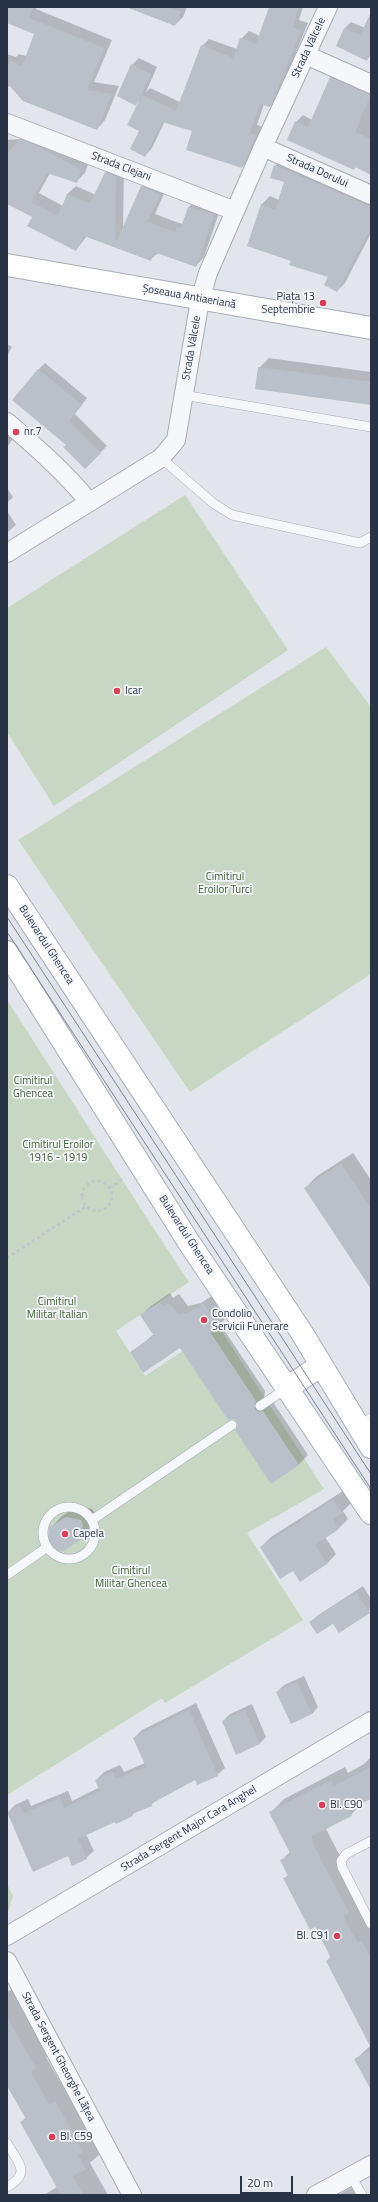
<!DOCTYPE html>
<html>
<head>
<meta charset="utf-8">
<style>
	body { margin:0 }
	#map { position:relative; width:378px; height:2202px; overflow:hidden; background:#e2e6ec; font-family:"Titillium Web",sans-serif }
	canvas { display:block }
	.frame { position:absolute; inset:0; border:8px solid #283446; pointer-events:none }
	.scale { position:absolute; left:240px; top:2176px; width:53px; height:18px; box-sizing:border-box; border:2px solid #283446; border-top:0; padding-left:5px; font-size:12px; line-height:14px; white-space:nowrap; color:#283446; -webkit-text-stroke:3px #f3f5f9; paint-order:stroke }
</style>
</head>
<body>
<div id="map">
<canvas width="378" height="2202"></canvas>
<div class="frame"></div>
<div class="scale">20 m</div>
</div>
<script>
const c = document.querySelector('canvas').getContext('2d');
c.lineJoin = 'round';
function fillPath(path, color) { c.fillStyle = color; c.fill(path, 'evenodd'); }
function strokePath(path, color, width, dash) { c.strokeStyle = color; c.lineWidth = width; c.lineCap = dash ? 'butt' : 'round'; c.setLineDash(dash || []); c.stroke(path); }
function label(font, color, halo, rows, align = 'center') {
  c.font = font + ' "Titillium Web",sans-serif'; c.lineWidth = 3.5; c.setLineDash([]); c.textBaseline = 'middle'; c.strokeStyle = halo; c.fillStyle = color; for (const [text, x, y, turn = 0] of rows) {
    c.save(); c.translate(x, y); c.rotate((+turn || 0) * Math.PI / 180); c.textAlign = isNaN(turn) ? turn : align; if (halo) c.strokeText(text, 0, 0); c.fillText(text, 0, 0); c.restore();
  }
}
const green = new Path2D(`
	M 185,495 L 288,650 L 54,806 L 7,732 L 7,608 Z
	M 326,647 L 371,707 L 371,974 L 190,1092 L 18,840 Z
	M 7,1000 C 68,1094 127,1189 189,1282 L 116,1331 L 145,1376 L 219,1327 L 324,1489 L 247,1533 L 303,1620 L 165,1703 L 162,1698 L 7,1795 Z
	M 7,1884 L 13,1896 L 7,1915 Z`);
const shadow = new Path2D(`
	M 7,7 L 37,7 L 36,9 L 112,40 L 94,82 L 119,86 L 105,120 L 97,129 L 11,85 L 7,87 L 7,54 L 16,57 L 19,54 L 26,56 L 35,33 L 7,22 Z
	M 126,7 L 187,7 L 183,17 L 175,25 Z
	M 270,7 L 303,7 L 299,20 L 308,23 L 277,99 L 270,106 L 264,104 L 257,125 L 263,127 L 249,160 L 242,167 L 193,131 L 165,121 L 152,148 L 145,156 L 140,131 L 139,101 L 136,104 L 132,65 L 139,58 L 157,67 L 146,92 L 150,88 L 180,102 L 202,46 L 209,39 L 237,49 L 241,39 L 249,31 L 260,36 Z
	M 371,15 L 371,55 L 367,59 L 345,28 L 351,22 L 365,28 Z
	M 337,71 L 371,86 L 371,174 L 356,167 L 354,169 L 296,122 L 303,115 L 312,120 L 330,78 Z
	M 29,132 L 89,162 L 85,173 L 76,182 L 50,173 L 39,193 L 63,206 L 67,194 L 76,186 L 96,195 L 106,173 L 114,164 L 124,168 L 123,230 L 142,187 L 150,179 L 167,187 L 155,214 L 182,224 L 189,207 L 197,199 L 221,207 L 204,257 L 196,266 L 158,253 L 151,259 L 87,236 L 76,250 L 33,217 L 7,203 L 7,140 L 21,139 Z
	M 283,158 L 371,196 L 371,233 L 345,283 L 337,291 L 329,277 L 292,260 L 248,246 L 262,204 L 270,196 L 279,200 L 285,182 L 275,166 Z
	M 7,344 L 12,347 L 7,356 Z
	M 269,358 L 371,372 L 371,404 L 259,368 Z
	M 45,363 L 87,398 L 75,414 L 107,446 L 85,468 L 67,445 L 38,370 Z
	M 7,425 L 17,433 L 7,447 Z
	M 7,488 L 13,497 L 7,503 Z
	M 7,511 L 16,525 L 7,533 Z
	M 353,1153 L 371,1180 L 371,1287 L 305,1188 L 317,1176 Z
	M 170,1293 L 173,1298 L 179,1294 L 188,1306 L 201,1303 L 213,1295 L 228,1316 L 220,1324 L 265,1391 L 264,1399 L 273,1402 L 308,1455 L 298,1465 L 239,1428 L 238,1421 L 181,1347 L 131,1353 L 154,1334 L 141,1315 L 151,1306 Z
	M 343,1491 L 351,1503 L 343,1511 L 348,1519 L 339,1528 L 325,1537 L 336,1554 L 327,1564 L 293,1569 L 261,1547 L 271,1537 Z
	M 78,1506 L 92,1509 L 95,1513 L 91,1527 L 79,1539 L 52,1544 L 46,1541 L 40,1544 L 50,1535 L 50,1528 L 62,1516 Z
	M 363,1586 L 371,1599 L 369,1613 L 333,1622 L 311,1622 L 317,1616 Z
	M 304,1676 L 318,1707 L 312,1714 L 277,1692 L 284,1685 Z
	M 196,1703 L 225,1768 L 217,1775 L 195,1779 L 156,1800 L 151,1805 L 137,1811 L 132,1815 L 115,1820 L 86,1834 L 94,1851 L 86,1858 L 68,1855 L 7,1813 L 15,1805 L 28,1799 L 31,1806 L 68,1791 L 72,1801 L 100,1787 L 96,1780 L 104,1772 L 120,1765 L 124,1772 L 145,1763 L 134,1738 L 142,1730 Z
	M 252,1704 L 266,1737 L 259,1744 L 223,1721 L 230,1714 Z
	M 371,1757 L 371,1798 L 364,1801 L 351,1815 L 326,1829 L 362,1898 L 358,1903 L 371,1929 L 371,2088 L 356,2059 L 371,2045 L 327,1961 L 331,1956 L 316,1926 L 285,1878 L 289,1874 L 281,1861 L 290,1852 L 270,1813 L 284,1799 L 345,1767 L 348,1773 L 364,1764 Z
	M 14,1988 L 51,2052 L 46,2057 L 65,2090 L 71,2087 L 101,2153 L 90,2163 L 108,2195 L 44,2195 L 57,2187 L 21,2122 L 26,2117 L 7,2085 L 7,1992 Z
	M 355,2185 L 361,2195 L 338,2195 Z`);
const building = new Path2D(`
	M 7,7 L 33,7 L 29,18 L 104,48 L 87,90 L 112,94 L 97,130 L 23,101 L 7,83 L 7,70 L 10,61 L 22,66 L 34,34 L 7,23 Z
	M 127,7 L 168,7 L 181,12 L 175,26 Z
	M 269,7 L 299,7 L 292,27 L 301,31 L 270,107 L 260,104 L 250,133 L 256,135 L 242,168 L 186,150 L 192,131 L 162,122 L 145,157 L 130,149 L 139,131 L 127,125 L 142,95 L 176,111 L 201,45 L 233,58 L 240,38 L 256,44 Z
	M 371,12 L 371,52 L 367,61 L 336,46 L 344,28 L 360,35 Z
	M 131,64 L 151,74 L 136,106 L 117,96 Z
	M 330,77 L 371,94 L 355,132 L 371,139 L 371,175 L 355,167 L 354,170 L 287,140 L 295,121 L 308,127 Z
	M 20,139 L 35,145 L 81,170 L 77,183 L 47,173 L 31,202 L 58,216 L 67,194 L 90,204 L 105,172 L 116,176 L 115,245 L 141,186 L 160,195 L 147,222 L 175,232 L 177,227 L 181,228 L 188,207 L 214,215 L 196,267 L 154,252 L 151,261 L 84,236 L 76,251 L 27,226 L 32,217 L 7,204 L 7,154 Z
	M 274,165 L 371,207 L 371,228 L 337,292 L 324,285 L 328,277 L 289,265 L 291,261 L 247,246 L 261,204 L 275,210 L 284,182 L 270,178 Z
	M 258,367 L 371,382 L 371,405 L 255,389 Z
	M 38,369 L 82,405 L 69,421 L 101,453 L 85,469 L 63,447 L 66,445 L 12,400 Z
	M 341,1163 L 371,1209 L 371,1289 L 304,1188 Z
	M 160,1302 L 163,1307 L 169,1303 L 178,1315 L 190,1312 L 203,1303 L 219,1327 L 210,1332 L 256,1401 L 255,1409 L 258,1412 L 263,1411 L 299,1465 L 271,1484 L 235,1430 L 238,1427 L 237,1422 L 234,1419 L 228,1420 L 180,1348 L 143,1373 L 130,1352 L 154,1336 L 140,1315 Z
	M 333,1500 L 342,1513 L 333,1519 L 339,1529 L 315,1545 L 327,1564 L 300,1582 L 293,1571 L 280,1579 L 260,1547 Z
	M 66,1517 L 81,1520 L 83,1525 L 80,1540 L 64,1551 L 52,1550 L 51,1544 L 46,1542 L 35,1548 L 48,1539 L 49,1527 Z
	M 356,1592 L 370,1613 L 339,1633 L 333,1624 L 317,1634 L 309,1622 Z
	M 297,1682 L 312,1714 L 291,1724 L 276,1692 Z
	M 189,1710 L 218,1776 L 197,1785 L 195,1780 L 151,1804 L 152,1806 L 132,1814 L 133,1816 L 116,1824 L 115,1822 L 78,1839 L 87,1859 L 72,1866 L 68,1856 L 33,1872 L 7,1812 L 20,1806 L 24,1813 L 60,1798 L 64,1808 L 100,1791 L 95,1780 L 113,1772 L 116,1779 L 146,1767 L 133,1738 Z
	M 245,1710 L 260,1744 L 236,1755 L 222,1721 Z
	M 371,1767 L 371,1799 L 349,1810 L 352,1816 L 311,1836 L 314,1843 L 313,1844 L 349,1913 L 343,1916 L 358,1943 L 362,1941 L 371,1958 L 371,2048 L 326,1961 L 331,1958 L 315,1927 L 310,1930 L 283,1878 L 288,1876 L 280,1860 L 291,1855 L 269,1812 L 331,1780 L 334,1786 Z
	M 7,2018 L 36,2068 L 31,2072 L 41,2090 L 49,2105 L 56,2102 L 83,2152 L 78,2155 L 86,2169 L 73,2176 L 84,2195 L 61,2195 L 20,2122 L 26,2119 L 7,2086 Z
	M 371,2050 L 371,2090 L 354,2059 Z`);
const path = new Path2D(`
	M82 1196a15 15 0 1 1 30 0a15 15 0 1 1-30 0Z
	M 110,1188 L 125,1177
	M 7,1258 L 85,1207`);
const lane = new Path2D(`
	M 183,395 L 371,427
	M 161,458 L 213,503 L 232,515 L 360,543 L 371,537
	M 260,1406 L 287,1388
	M 358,1427 L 371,1418
	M43 1533a26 26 0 1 1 52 0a26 26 0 1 1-52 0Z
	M 92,1520 L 232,1425
	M 7,1575 L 46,1548
	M 371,1841 L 346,1854 L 341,1861 L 342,1867 L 371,1924
	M 7,2143 C 18,2163 32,2173 7,2187
	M 351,2176 L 362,2195`);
const street = new Path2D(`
	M 306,55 L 371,84
	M 7,123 L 235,211
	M 263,147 L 371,195
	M 7,422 C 36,447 65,472 89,502
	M 7,553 L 161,458 L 176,440 L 200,300 L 208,273 L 263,147 L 328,7
	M 7,1936 L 371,1721
	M 7,1961 L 132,2195
	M 316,2195 L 371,2165`);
const secondary = new Path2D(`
	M 7,265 L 371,328
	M 7,886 L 302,1333 L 371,1447
	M 7,952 L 188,1241 L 371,1513
	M 287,1388 L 320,1366`);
const tram = new Path2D(`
	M 7,917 L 371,1474
	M 7,932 L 371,1489`);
const markers = [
	[323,303,4,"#db3d59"],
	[16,432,4,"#db3d59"],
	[117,691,4,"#db3d59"],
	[204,1320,4,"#db3d59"],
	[65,1534,4,"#db3d59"],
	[322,1805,4,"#db3d59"],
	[337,1936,4,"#db3d59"],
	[52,2137,4,"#db3d59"]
];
const streetNames = [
	["Strada Vâlcele",309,48,-65],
	["Strada Clejani",121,167,21],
	["Strada Dorului",317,171,24],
	["Șoseaua Antiaeriană",189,297,10],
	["Strada Vâlcele",192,348,-80],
	["Bulevardul Ghencea",46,945,57],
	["Bulevardul Ghencea",186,1235,57],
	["Strada Sergent Major Cara Anghel",189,1829,-31],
	["Strada Sergent Gheorghe Lățea",58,2057,62]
];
const poiNames = [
	["Piața 13",315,297,"right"],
	["Septembrie",315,310,"right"],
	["nr.7",24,432],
	["Icar",125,691],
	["Condolio",212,1314],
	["Servicii Funerare",212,1327],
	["Capela",73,1534],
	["Bl. C90",330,1805],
	["Bl. C91",329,1936,"right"],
	["Bl. C59",60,2137]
];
const parkNames = [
	["Cimitirul",225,877],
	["Eroilor Turci",225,890],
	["Cimitirul",33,1081],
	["Ghencea",33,1094],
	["Cimitirul Eroilor",58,1145],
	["1916 - 1919",58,1158],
	["Cimitirul",57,1302],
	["Militar Italian",57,1315],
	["Cimitirul",131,1571],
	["Militar Ghencea",131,1584]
];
fillPath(green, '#c8d7c3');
fillPath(shadow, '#0003');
fillPath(building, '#b9c0ca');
strokePath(lane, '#a6adb7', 10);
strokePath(street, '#a6adb7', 20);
strokePath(secondary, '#a6adb7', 24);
strokePath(path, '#c0c4cb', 2.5, [3, 3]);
strokePath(lane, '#f6f7fa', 9);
strokePath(street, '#f6f7fa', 18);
strokePath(secondary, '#fff', 22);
strokePath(tram, '#7a8697', 1);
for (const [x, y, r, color] of markers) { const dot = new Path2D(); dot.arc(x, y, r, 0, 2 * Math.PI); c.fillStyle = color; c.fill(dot); strokePath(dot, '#f3f5f9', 1.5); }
label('11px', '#283446', '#f3f5f9', streetNames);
label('11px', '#283446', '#f3f5f9', poiNames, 'left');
label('11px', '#3e6334', '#f3f5f9', parkNames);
</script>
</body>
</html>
